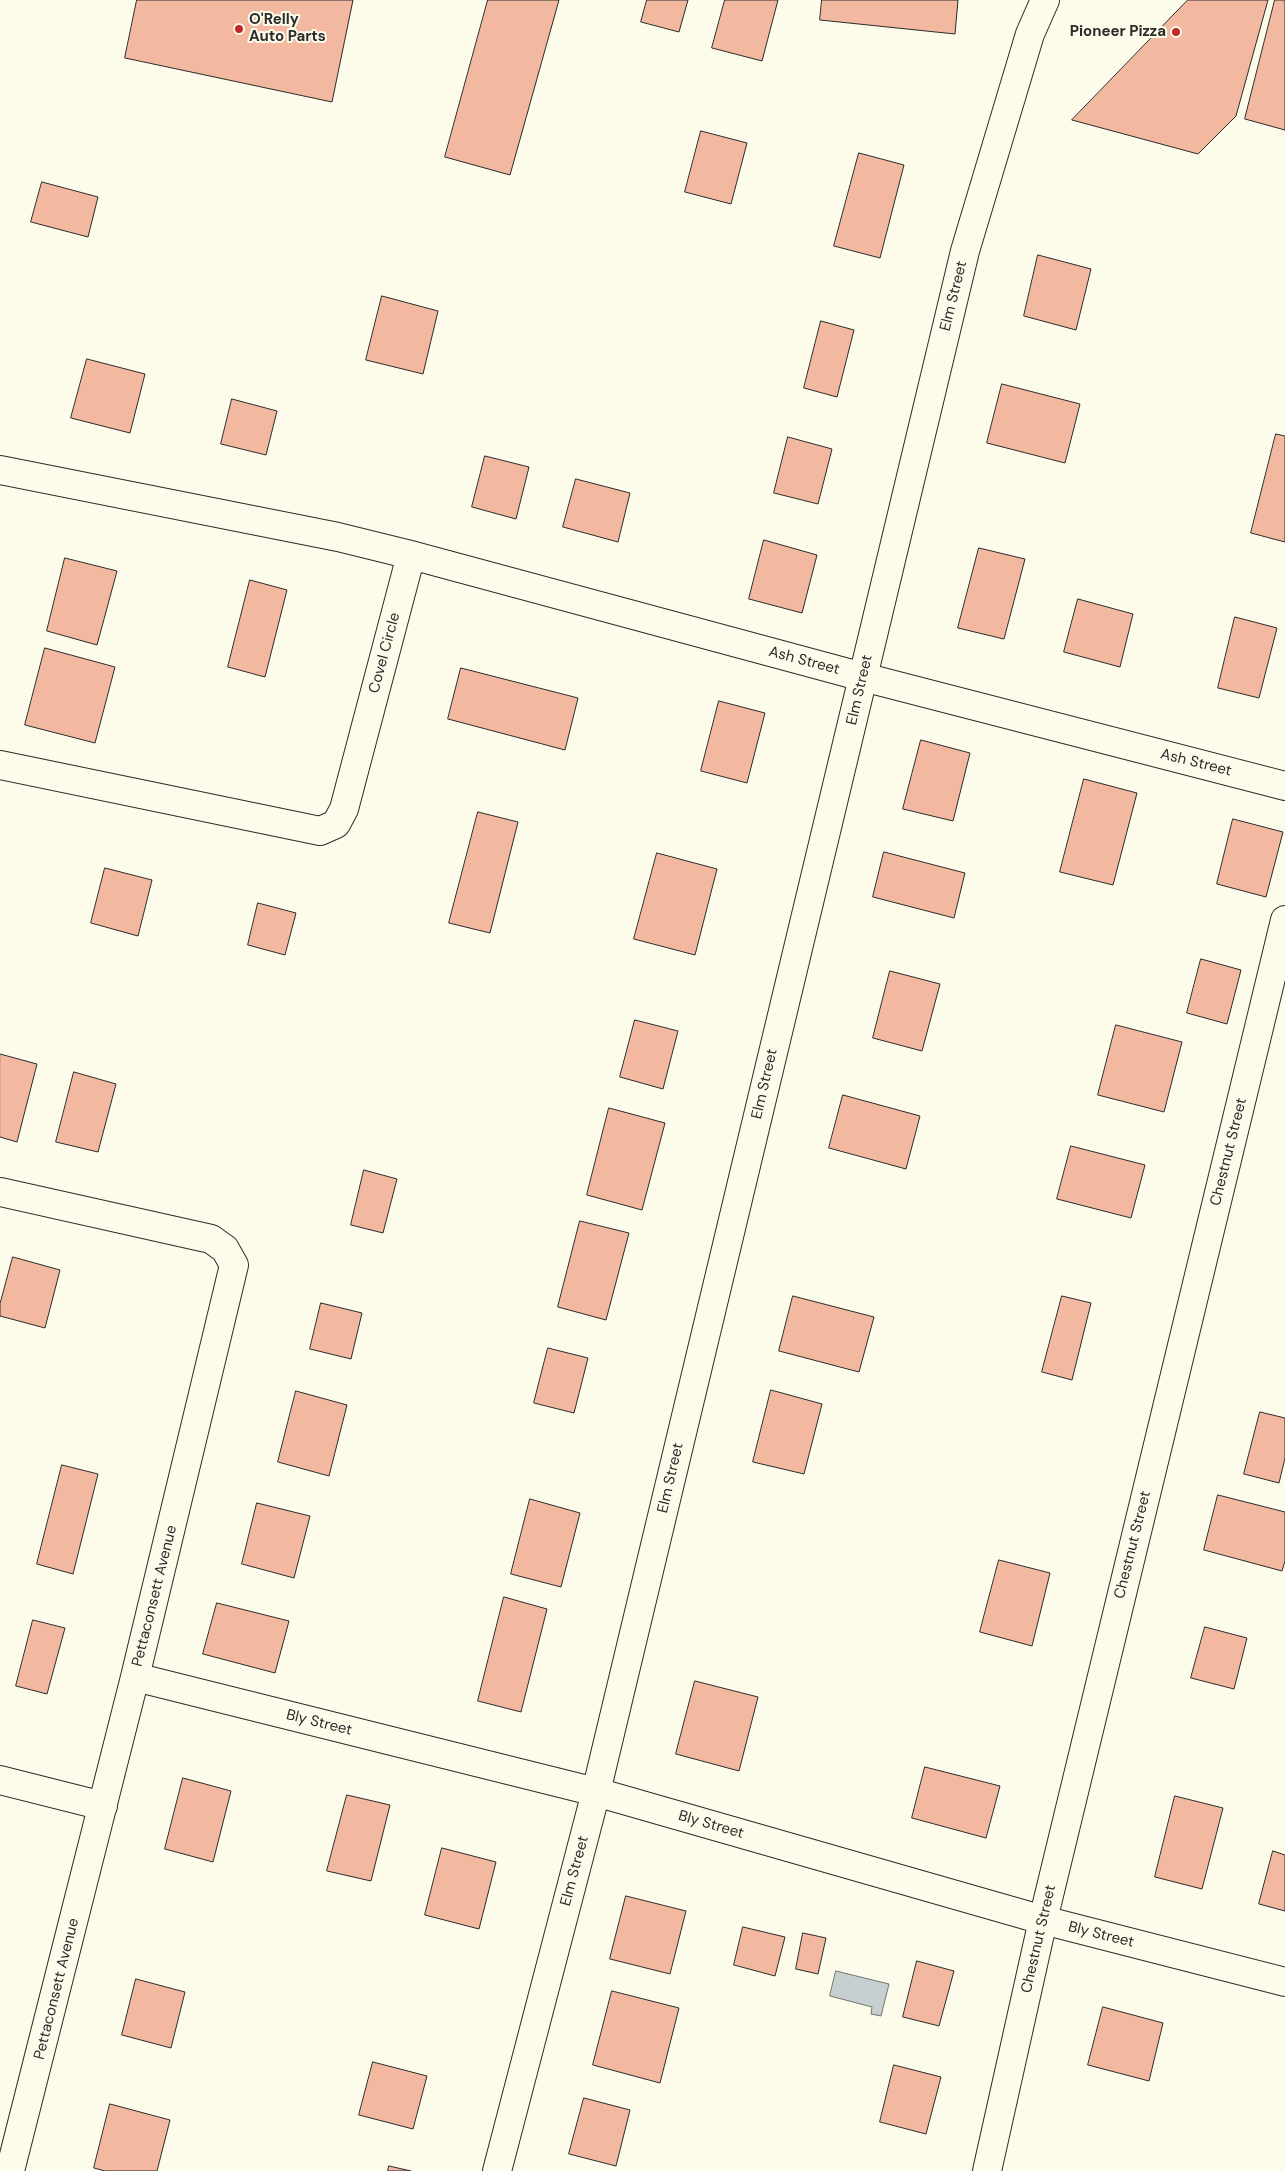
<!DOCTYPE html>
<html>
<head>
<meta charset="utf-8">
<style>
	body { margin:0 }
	canvas { display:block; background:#fdfbea }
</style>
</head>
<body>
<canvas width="1285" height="2171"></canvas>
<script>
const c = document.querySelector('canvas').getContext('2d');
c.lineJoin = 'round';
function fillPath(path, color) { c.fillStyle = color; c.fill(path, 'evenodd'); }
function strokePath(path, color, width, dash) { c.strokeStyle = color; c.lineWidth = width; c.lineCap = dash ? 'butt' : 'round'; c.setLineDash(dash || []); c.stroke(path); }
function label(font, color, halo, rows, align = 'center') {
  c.font = font + ' "DM Sans",sans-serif'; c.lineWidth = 4; c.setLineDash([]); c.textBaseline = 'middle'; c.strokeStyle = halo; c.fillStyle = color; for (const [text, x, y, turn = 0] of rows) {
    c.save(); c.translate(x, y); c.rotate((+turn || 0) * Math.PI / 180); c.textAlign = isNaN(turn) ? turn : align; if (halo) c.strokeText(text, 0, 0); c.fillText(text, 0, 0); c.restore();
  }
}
const water = new Path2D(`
	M 836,1971 L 889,1984 L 881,2016 L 871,2014 L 872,2007 L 830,1996 Z`);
const building = new Path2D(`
	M 137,0 L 353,0 L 332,102 L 125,58 Z
	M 488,0 L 559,0 L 510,175 L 445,157 Z
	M 647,0 L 688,0 L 679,32 L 641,22 Z
	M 725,0 L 778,0 L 762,61 L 712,48 Z
	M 822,0 L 958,0 L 955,34 L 820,20 Z
	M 1188,0 L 1268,0 L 1236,116 L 1198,154 L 1072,120 Z
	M 1275,0 L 1285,0 L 1285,130 L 1245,119 Z
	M 701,131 L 747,143 L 731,204 L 685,192 Z
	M 859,153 L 904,165 L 880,258 L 834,246 Z
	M 42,182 L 98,197 L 88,237 L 31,222 Z
	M 1038,255 L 1091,269 L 1076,330 L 1024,316 Z
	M 382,296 L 438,311 L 423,374 L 366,360 Z
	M 821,321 L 854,330 L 837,397 L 804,388 Z
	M 87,359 L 145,374 L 130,433 L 71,418 Z
	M 1002,384 L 1080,404 L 1065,463 L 987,443 Z
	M 232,399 L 277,411 L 266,455 L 221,444 Z
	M 1276,434 L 1285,436 L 1285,542 L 1251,533 Z
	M 788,437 L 832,449 L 818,504 L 774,493 Z
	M 485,456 L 529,467 L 516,519 L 472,507 Z
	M 576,479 L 630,493 L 618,542 L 563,527 Z
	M 764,540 L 817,555 L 802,613 L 749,599 Z
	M 979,548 L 1025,559 L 1004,639 L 958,628 Z
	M 65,558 L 117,571 L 97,645 L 47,631 Z
	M 250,580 L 287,590 L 265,677 L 228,667 Z
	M 1078,599 L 1133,614 L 1120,667 L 1064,652 Z
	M 1235,617 L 1277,628 L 1259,698 L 1218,688 Z
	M 45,648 L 115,667 L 95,743 L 25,725 Z
	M 461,668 L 578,698 L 565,750 L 448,719 Z
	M 719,701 L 765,713 L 747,783 L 701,771 Z
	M 921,740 L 970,753 L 953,821 L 903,809 Z
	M 1084,779 L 1137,793 L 1113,885 L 1060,872 Z
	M 478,812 L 518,822 L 490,933 L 449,923 Z
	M 1233,819 L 1283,832 L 1266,897 L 1217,884 Z
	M 884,852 L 965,873 L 954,918 L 873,897 Z
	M 657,853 L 717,869 L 695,955 L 634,939 Z
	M 105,868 L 152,880 L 138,936 L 91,923 Z
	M 258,903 L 296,913 L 285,955 L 248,945 Z
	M 1201,959 L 1241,970 L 1227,1024 L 1187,1013 Z
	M 890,971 L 940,984 L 922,1051 L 873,1038 Z
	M 635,1020 L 678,1031 L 663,1089 L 620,1077 Z
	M 1116,1025 L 1182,1042 L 1164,1112 L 1098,1095 Z
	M 0,1054 L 37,1064 L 17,1142 L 0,1137 Z
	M 74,1072 L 116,1084 L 98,1152 L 56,1142 Z
	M 843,1095 L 920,1116 L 906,1169 L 829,1148 Z
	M 609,1108 L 665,1123 L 642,1210 L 587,1195 Z
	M 1071,1146 L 1145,1165 L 1131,1218 L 1057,1199 Z
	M 364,1170 L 397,1179 L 383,1233 L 351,1225 Z
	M 580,1221 L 629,1233 L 606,1320 L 558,1307 Z
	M 13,1257 L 60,1270 L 45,1328 L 0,1316 L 0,1304 Z
	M 793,1296 L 874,1317 L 859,1372 L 779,1351 Z
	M 1062,1296 L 1091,1303 L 1072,1380 L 1042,1372 Z
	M 321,1303 L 362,1313 L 351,1359 L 310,1349 Z
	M 548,1348 L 588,1358 L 574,1413 L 534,1403 Z
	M 771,1390 L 822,1404 L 804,1474 L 753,1462 Z
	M 296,1391 L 347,1405 L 329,1476 L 278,1462 Z
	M 1260,1412 L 1285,1418 L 1285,1458 L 1279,1483 L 1244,1474 Z
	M 62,1465 L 98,1474 L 73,1574 L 37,1564 Z
	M 1218,1495 L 1285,1512 L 1285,1561 L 1282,1571 L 1204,1550 Z
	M 530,1499 L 580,1513 L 561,1587 L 511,1574 Z
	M 257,1503 L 310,1516 L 294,1578 L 242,1564 Z
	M 999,1560 L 1050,1573 L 1032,1646 L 980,1632 Z
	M 504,1597 L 547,1609 L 521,1712 L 478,1701 Z
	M 217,1603 L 289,1621 L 275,1673 L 203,1654 Z
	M 33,1620 L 65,1628 L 47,1694 L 16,1686 Z
	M 1205,1627 L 1247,1638 L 1234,1689 L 1191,1678 Z
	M 695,1681 L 758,1697 L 739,1771 L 676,1754 Z
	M 925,1767 L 1000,1786 L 986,1838 L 912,1818 Z
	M 183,1778 L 231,1791 L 213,1862 L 165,1849 Z
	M 347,1795 L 390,1805 L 371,1881 L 327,1871 Z
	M 1175,1796 L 1223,1808 L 1202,1889 L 1155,1877 Z
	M 442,1848 L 496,1862 L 479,1929 L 425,1915 Z
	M 1273,1851 L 1285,1855 L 1285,1911 L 1259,1904 Z
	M 626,1896 L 686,1911 L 670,1974 L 610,1959 Z
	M 743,1927 L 785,1937 L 775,1976 L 734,1965 Z
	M 803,1933 L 826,1938 L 818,1974 L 796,1969 Z
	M 917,1961 L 954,1971 L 939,2026 L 903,2017 Z
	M 136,1979 L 185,1992 L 171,2048 L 122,2035 Z
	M 612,1991 L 679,2008 L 660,2083 L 593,2065 Z
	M 1103,2007 L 1163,2023 L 1149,2081 L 1088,2065 Z
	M 373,2062 L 427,2076 L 413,2129 L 359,2115 Z
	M 894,2065 L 941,2077 L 926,2134 L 880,2122 Z
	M 584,2098 L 630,2110 L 616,2166 L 569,2154 Z
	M 110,2104 L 170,2120 L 157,2171 L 105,2171 L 94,2168 Z
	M 389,2166 L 411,2171 L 388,2171 Z`);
const minor = new Path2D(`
	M 0,470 L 338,537 L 411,555 L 863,677 L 1285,786
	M 0,765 L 320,831 L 336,824 L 344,809 L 411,555
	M 0,1192 L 211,1239 L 225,1249 L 234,1265 L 135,1677 L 10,2171
	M 135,1677 L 596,1792 L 1043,1920 L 1285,1982
	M 0,1780 L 103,1806
	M 497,2171 L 596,1792 L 965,251 L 1030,34 L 1045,0
	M 987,2171 L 1043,1920 L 1285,920`);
const markers = [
	[239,29,5,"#c62828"],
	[1176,32,5,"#c62828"]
];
const poiNames = [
	["O'Relly",249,20],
	["Auto Parts",249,37],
	["Pioneer Pizza",1166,32,"right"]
];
const streetNames = [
	["Elm Street",954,296,-76],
	["Covel Circle",385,653,-75],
	["Ash Street",804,661,15],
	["Elm Street",860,690,-77],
	["Ash Street",1196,763,14],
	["Elm Street",765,1084,-77],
	["Chestnut Street",1229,1152,-76],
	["Elm Street",671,1478,-77],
	["Chestnut Street",1133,1545,-76],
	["Pettaconsett Avenue",155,1596,-76],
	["Bly Street",319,1723,14],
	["Bly Street",711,1825,16],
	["Elm Street",575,1871,-75],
	["Bly Street",1101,1935,14],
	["Chestnut Street",1039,1939,-77],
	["Pettaconsett Avenue",57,1989,-76]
];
fillPath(water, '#c7d0d0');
strokePath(water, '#74746e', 1);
fillPath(building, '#f2b8a0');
strokePath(building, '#2b2b2b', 1);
strokePath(minor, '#2b2b2b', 30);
strokePath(minor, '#fdfbea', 28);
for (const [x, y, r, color] of markers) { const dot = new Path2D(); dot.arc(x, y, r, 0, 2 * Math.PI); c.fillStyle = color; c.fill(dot); strokePath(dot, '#fdfbea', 2); }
label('bold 15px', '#2b2b2b', '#fdfbea', poiNames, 'left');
label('15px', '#2b2b2b', '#fdfbea', streetNames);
</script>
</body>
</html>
